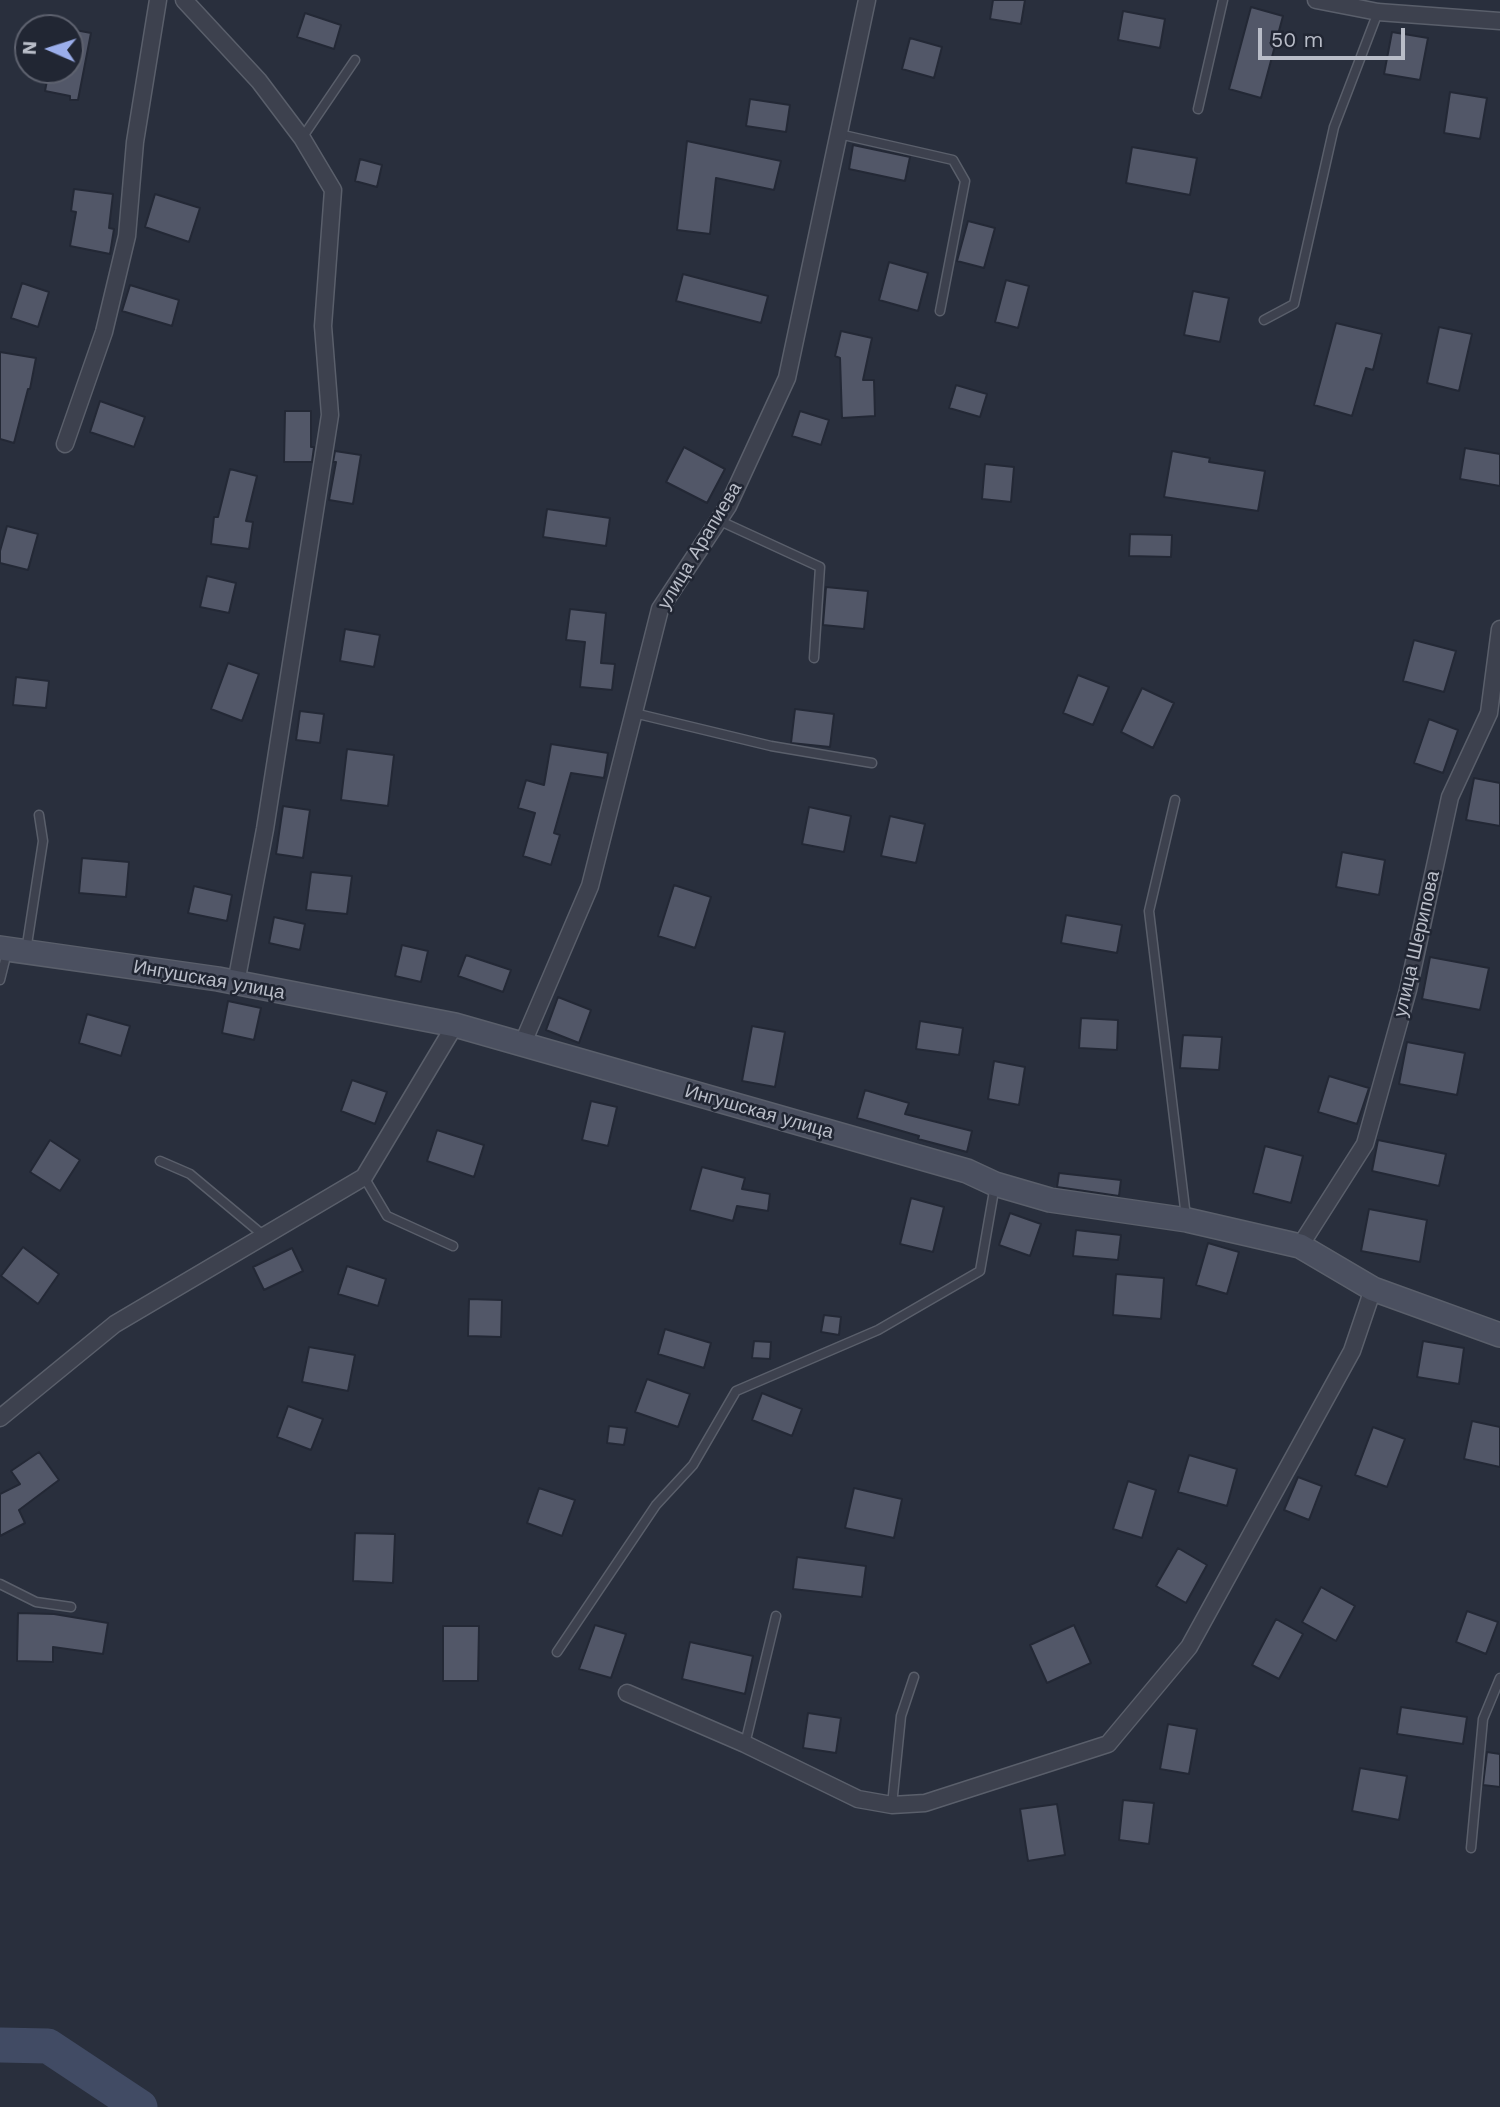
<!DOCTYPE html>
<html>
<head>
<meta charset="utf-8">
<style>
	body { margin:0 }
	#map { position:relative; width:1500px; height:2107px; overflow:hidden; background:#292f3d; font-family:"Work Sans",sans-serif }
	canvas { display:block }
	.north { position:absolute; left:14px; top:14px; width:70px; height:70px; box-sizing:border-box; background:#212633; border:2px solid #5e626f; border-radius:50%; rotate:273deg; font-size:19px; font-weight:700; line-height:28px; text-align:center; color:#b9bdc8 }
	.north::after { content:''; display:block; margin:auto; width:24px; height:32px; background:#9baeeb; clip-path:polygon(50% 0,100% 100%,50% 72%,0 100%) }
	.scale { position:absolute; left:1258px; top:28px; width:147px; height:32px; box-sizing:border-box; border:4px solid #b9bdc8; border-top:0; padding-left:9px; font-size:21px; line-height:24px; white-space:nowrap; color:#b9bdc8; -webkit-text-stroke:5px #212633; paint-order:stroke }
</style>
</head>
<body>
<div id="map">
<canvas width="1500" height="2107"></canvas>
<div class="north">N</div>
<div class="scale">50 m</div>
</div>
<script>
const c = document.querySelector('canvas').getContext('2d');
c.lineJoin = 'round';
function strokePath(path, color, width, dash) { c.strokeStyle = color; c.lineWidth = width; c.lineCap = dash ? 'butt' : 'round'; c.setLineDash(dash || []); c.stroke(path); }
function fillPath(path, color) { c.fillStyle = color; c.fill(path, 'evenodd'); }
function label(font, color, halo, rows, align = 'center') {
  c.font = font + ' "Work Sans",sans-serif'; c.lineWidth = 5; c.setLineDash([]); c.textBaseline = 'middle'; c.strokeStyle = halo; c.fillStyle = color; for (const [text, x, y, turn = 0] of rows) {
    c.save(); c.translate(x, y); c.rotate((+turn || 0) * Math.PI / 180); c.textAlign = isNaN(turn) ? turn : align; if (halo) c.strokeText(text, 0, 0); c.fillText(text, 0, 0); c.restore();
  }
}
const river = new Path2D(`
	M 0,2045 L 48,2046 L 140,2107`);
const building = new Path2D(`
	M 993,0 L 1025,0 L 1021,24 L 990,19 Z
	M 1251,7 L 1283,16 L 1261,98 L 1229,89 Z
	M 1123,11 L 1165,19 L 1160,48 L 1118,40 Z
	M 305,13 L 341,25 L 334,49 L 297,37 Z
	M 70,29 L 91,33 L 78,100 L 70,100 L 70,96 L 45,91 L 49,70 L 70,70 Z
	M 1392,32 L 1428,38 L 1420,80 L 1384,74 Z
	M 910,38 L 942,47 L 934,78 L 902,69 Z
	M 1450,92 L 1487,98 L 1480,139 L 1444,133 Z
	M 750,99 L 790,105 L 786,132 L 746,126 Z
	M 687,141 L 781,161 L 774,190 L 716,178 L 710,234 L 677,230 Z
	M 853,145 L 910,157 L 905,181 L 849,169 Z
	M 1132,147 L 1197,158 L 1190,195 L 1126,183 Z
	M 360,159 L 382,165 L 377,187 L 355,181 Z
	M 74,189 L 113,194 L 109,228 L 114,229 L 110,254 L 70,246 L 76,212 L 71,211 Z
	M 155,194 L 200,208 L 189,242 L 145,227 Z
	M 968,221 L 995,228 L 984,268 L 957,261 Z
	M 889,262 L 928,273 L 918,311 L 879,300 Z
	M 683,274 L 768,296 L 761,323 L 676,301 Z
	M 1006,280 L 1029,286 L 1018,328 L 995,322 Z
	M 22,283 L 49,292 L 38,327 L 11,318 Z
	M 130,285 L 179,300 L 172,326 L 122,311 Z
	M 1193,291 L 1229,298 L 1220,342 L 1184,335 Z
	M 1336,323 L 1382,334 L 1373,370 L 1366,368 L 1352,416 L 1314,405 Z
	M 1439,327 L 1472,334 L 1459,391 L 1427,383 Z
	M 841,331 L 872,338 L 863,380 L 874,380 L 875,416 L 842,418 L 840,358 L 835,356 Z
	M 0,352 L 36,358 L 30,389 L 28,389 L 14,443 L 0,439 Z
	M 956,385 L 987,394 L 980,417 L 949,408 Z
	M 100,401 L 145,417 L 134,447 L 90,432 Z
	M 285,411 L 311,411 L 311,447 L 314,447 L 312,462 L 284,462 Z
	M 800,411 L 829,420 L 821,445 L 792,436 Z
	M 684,447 L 725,469 L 707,503 L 666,482 Z
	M 1465,448 L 1500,454 L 1500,486 L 1460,479 Z
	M 335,451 L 361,455 L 353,504 L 329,500 L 336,462 L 333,462 Z
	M 1172,451 L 1210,458 L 1209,462 L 1265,471 L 1258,511 L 1164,497 Z
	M 985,464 L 1014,467 L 1011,502 L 982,499 Z
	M 230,469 L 257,476 L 246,521 L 253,522 L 249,549 L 211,544 L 214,517 L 218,517 Z
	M 547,509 L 610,518 L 606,546 L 543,537 Z
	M 7,526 L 38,534 L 28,570 L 0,563 L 0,551 Z
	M 1130,534 L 1172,535 L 1171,557 L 1129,556 Z
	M 207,576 L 236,583 L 229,613 L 200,607 Z
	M 826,587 L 868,591 L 864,629 L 823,625 Z
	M 570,609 L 606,613 L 601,663 L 615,664 L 612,690 L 580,687 L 585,642 L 566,640 Z
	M 345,629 L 380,635 L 374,667 L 340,661 Z
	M 1414,640 L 1456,651 L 1444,692 L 1403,681 Z
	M 228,663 L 259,674 L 242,721 L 211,709 Z
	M 1078,675 L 1109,687 L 1093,725 L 1063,713 Z
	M 16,677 L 49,681 L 46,708 L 13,705 Z
	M 1142,688 L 1174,703 L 1153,748 L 1121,732 Z
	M 795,709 L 834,714 L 830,747 L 791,743 Z
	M 300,711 L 324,714 L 320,743 L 296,740 Z
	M 1429,719 L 1458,730 L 1443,773 L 1414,763 Z
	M 551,744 L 608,753 L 604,778 L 571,773 L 554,833 L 560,835 L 551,865 L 523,856 L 535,813 L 518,808 L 526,780 L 544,785 Z
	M 347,749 L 394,755 L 388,806 L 341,800 Z
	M 1474,778 L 1500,783 L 1500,826 L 1466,820 Z
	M 283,806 L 310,810 L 303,858 L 276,854 Z
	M 809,807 L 851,816 L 844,852 L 802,844 Z
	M 890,816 L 925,824 L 916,863 L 881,856 Z
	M 1342,852 L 1385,860 L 1379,895 L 1336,887 Z
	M 82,858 L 129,862 L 126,897 L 79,893 Z
	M 311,872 L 352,876 L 347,914 L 306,910 Z
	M 674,885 L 711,897 L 695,948 L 658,936 Z
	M 194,886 L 232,895 L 227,921 L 188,913 Z
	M 1066,915 L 1122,925 L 1117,953 L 1061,943 Z
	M 274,917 L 305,924 L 300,950 L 269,943 Z
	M 402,945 L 428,951 L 421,982 L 395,976 Z
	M 466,955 L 511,970 L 503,992 L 458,976 Z
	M 1430,957 L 1489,968 L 1480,1010 L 1422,999 Z
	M 558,997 L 591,1010 L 579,1043 L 546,1030 Z
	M 228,1001 L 261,1008 L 254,1040 L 222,1033 Z
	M 87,1014 L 130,1026 L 121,1056 L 79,1043 Z
	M 1081,1018 L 1118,1020 L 1117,1050 L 1079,1048 Z
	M 920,1021 L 963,1028 L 959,1055 L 916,1049 Z
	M 752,1026 L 785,1032 L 775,1087 L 742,1081 Z
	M 1183,1035 L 1222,1037 L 1219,1070 L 1180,1068 Z
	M 1407,1042 L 1465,1053 L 1457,1095 L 1399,1084 Z
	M 994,1061 L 1025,1067 L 1019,1105 L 988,1099 Z
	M 1329,1076 L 1369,1088 L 1357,1124 L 1318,1112 Z
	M 352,1080 L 387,1092 L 375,1124 L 341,1111 Z
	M 865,1090 L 909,1103 L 905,1114 L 972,1131 L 967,1152 L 918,1139 L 919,1136 L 857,1118 Z
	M 591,1101 L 617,1107 L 608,1146 L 582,1140 Z
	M 437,1130 L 484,1145 L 474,1177 L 427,1161 Z
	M 50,1140 L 80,1160 L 60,1191 L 30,1172 Z
	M 1378,1140 L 1446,1154 L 1439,1186 L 1372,1171 Z
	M 1265,1146 L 1303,1156 L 1291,1203 L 1253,1193 Z
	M 702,1167 L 745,1178 L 742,1189 L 770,1194 L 768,1211 L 737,1206 L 733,1221 L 690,1210 Z
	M 1059,1173 L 1121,1180 L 1119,1196 L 1057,1187 Z
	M 911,1198 L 944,1207 L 933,1252 L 900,1244 Z
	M 1369,1209 L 1427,1220 L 1420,1262 L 1361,1251 Z
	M 1010,1213 L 1041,1224 L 1030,1256 L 999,1245 Z
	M 1076,1230 L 1121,1235 L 1118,1260 L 1073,1256 Z
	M 1208,1243 L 1239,1252 L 1227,1294 L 1196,1285 Z
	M 23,1247 L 59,1274 L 38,1304 L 1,1276 Z
	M 292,1248 L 303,1271 L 264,1290 L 253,1267 Z
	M 347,1266 L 386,1279 L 378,1306 L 338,1294 Z
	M 1116,1274 L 1164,1278 L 1161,1319 L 1113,1315 Z
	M 469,1299 L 502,1300 L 501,1337 L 468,1336 Z
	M 824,1315 L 841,1317 L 839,1335 L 821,1332 Z
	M 665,1329 L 711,1343 L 704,1368 L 658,1354 Z
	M 754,1341 L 771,1342 L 770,1359 L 752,1358 Z
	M 1423,1341 L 1464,1348 L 1459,1384 L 1417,1377 Z
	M 309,1347 L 355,1355 L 348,1391 L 302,1382 Z
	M 647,1379 L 690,1394 L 678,1427 L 635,1412 Z
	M 762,1393 L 802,1409 L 792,1436 L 752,1420 Z
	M 288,1406 L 323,1419 L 311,1450 L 277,1437 Z
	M 1472,1421 L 1500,1427 L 1500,1467 L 1464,1459 Z
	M 609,1426 L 627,1428 L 624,1445 L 607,1443 Z
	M 1373,1427 L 1405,1439 L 1387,1487 L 1355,1475 Z
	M 39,1452 L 59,1480 L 19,1510 L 25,1523 L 0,1536 L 0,1494 L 20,1484 L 11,1471 Z
	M 1189,1455 L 1237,1469 L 1227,1506 L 1178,1492 Z
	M 1298,1477 L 1322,1486 L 1309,1520 L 1284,1510 Z
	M 1128,1481 L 1156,1490 L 1142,1538 L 1113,1529 Z
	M 539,1488 L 575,1500 L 562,1536 L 527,1523 Z
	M 854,1488 L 902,1499 L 894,1538 L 845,1528 Z
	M 355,1533 L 395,1534 L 393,1583 L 353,1581 Z
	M 1178,1548 L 1207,1565 L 1186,1603 L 1156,1586 Z
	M 797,1557 L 866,1566 L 862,1597 L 793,1589 Z
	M 1321,1587 L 1355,1606 L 1336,1641 L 1302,1622 Z
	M 1467,1611 L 1498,1622 L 1486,1654 L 1456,1642 Z
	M 18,1613 L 54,1614 L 108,1623 L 103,1654 L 53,1647 L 53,1662 L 17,1661 Z
	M 1276,1619 L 1303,1634 L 1279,1679 L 1252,1665 Z
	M 595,1625 L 626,1634 L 611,1678 L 579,1669 Z
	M 1074,1625 L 1091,1663 L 1047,1683 L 1030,1645 Z
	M 443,1626 L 479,1626 L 478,1681 L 443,1681 Z
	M 690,1642 L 753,1656 L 745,1694 L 682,1679 Z
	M 1401,1707 L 1467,1717 L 1463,1744 L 1397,1734 Z
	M 808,1713 L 841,1718 L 836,1753 L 803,1748 Z
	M 1168,1724 L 1197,1729 L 1189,1774 L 1160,1769 Z
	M 1487,1752 L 1500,1754 L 1500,1787 L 1483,1785 Z
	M 1360,1768 L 1407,1776 L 1399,1820 L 1352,1811 Z
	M 1123,1800 L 1154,1803 L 1149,1844 L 1119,1840 Z
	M 1057,1804 L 1065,1855 L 1028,1861 L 1020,1809 Z`);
const lane = new Path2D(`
	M 1198,109 L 1223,0
	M 839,134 L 953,160 L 965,181 L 940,311
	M 302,138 L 355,60
	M 1264,320 L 1294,304 L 1334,127 L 1378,12
	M 718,520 L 820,567 L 814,658
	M 634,713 L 771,746 L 872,763
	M 1175,800 L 1149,911 L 1186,1217
	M 26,951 L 43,841 L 39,815
	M 0,980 L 7,952
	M 160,1161 L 190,1174 L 263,1235
	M 364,1177 L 387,1216 L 453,1246
	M 0,1584 L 36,1602 L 71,1607
	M 557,1652 L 656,1505 L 693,1465 L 736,1391 L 878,1330 L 980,1271 L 995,1185
	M 745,1744 L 776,1616
	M 892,1805 L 901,1716 L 914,1677
	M 1471,1848 L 1483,1719 L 1500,1678`);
const street = new Path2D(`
	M 184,0 L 259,81 L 302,138 L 333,190 L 323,326 L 330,415 L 265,829 L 236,983
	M 1316,0 L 1378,12 L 1500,21
	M 65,444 L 104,332 L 127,236 L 135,142 L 158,0
	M 522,1045 L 590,886 L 660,609 L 728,506 L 787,378 L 867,0
	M 1300,1246 L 1365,1144 L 1408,990 L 1450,797 L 1489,713 L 1500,629
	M 0,1418 L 115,1324 L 364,1177 L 455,1025
	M 627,1693 L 745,1744 L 858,1799 L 892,1805 L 925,1803 L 1108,1744 L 1189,1647 L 1352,1351 L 1373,1289`);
const secondary = new Path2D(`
	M 0,948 L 218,979 L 455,1025 L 967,1171 L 995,1184 L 1050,1200 L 1187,1220 L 1300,1246 L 1373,1289 L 1500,1335`);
const streetNames = [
	["улица Арапиева",700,546,-59],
	["улица Шерипова",1417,944,-77],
	["Ингушская улица",209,980,10],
	["Ингушская улица",759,1112,16]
];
strokePath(river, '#414b64', 35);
fillPath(building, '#525768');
strokePath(building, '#232835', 2);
strokePath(lane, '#5a5f6b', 11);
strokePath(street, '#5a5f6b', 19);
strokePath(secondary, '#5a5f6b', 26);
strokePath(lane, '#3d414e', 8);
strokePath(street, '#3d414e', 16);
strokePath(secondary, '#4b5060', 23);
label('19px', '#b9bdc8', '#212633', streetNames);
</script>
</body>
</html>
